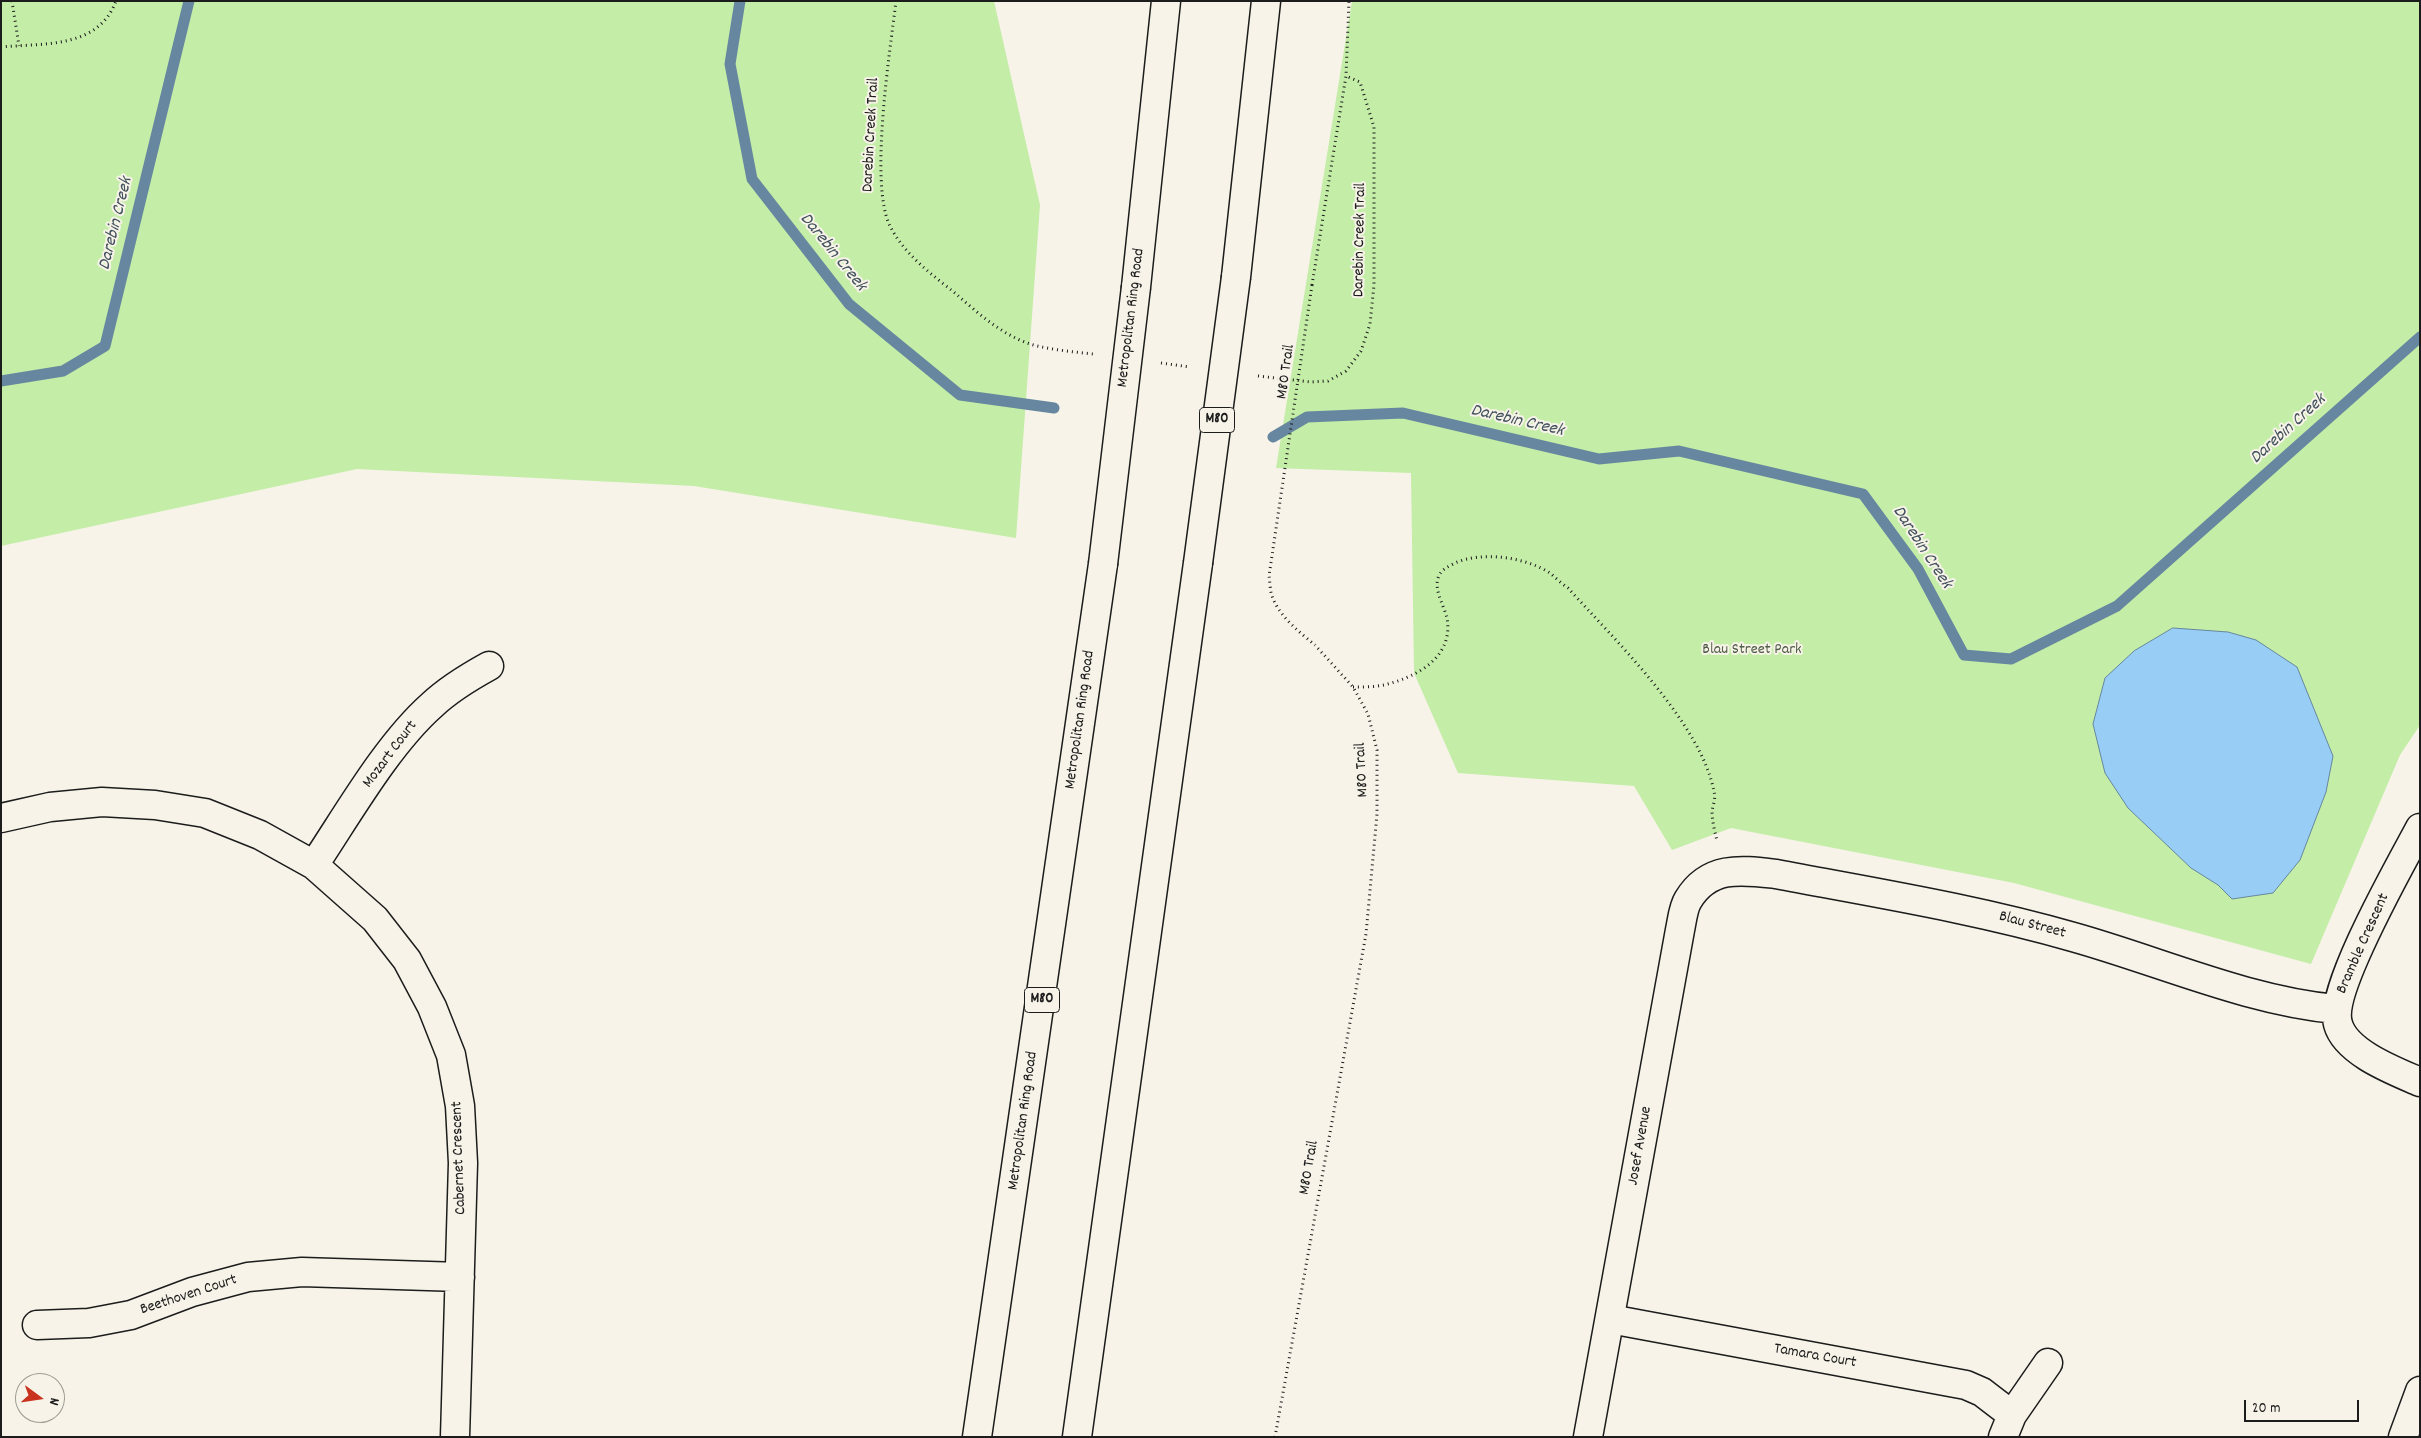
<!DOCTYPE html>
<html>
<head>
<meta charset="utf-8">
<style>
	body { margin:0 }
	#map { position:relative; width:2421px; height:1438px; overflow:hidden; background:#f7f3e8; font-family:Dekko,sans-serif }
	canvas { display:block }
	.frame { position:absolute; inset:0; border:2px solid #1c1c1c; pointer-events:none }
	.north { position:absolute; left:15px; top:1373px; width:50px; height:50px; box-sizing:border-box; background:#f7f3e8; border:1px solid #9f9d96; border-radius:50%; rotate:104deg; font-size:14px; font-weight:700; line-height:20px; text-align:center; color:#1c1c1c }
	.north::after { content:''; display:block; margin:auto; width:18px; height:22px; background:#c8321e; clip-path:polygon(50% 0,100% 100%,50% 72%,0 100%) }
	.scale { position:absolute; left:2244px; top:1400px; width:115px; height:22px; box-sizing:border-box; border:2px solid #1c1c1c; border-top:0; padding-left:6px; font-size:15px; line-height:18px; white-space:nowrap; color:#1c1c1c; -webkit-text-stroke:4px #f7f3e8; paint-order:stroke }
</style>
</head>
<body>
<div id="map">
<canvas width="2421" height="1438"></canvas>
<div class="frame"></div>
<div class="north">N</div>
<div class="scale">20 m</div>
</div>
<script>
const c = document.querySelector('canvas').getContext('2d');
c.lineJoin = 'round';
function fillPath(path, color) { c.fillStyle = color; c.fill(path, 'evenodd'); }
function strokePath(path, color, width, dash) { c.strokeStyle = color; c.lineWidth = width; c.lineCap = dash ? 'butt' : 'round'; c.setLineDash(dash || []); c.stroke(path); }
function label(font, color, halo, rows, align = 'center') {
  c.font = font + ' Dekko,sans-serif'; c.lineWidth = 4; c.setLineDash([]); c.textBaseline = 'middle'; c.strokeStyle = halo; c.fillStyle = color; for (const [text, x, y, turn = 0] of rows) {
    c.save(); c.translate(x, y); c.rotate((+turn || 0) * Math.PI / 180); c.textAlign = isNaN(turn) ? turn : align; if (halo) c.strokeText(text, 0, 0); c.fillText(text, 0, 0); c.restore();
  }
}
const green = new Path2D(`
	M 1,1 L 994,1 L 1040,205 L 1016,538 L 694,486 L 357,469 L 1,546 Z
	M 1352,1 L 2420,1 L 2420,725 L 2400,755 L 2311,964 L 2014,883 L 1731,828 L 1672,850 L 1634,786 L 1458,773 L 1414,673 L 1411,473 L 1276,468 Z`);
const water = new Path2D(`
	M 2173,628 L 2228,632 L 2256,640 L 2297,667 L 2333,756 L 2326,792 L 2300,860 L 2273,893 L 2232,899 L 2218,885 L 2191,868 L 2128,808 L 2105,773 L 2093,724 L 2105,678 L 2134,651 Z`);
const stream = new Path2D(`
	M 740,1 L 730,64 L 752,179 L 849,304 L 960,395 L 1054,408
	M 1,381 L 63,371 L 105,346 L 189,1
	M 1273,437 L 1307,417 L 1403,413 L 1599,459 L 1679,451 L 1863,494 L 1918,569 L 1964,655 L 2011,659 L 2117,606 L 2420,337`);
const path = new Path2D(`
	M 12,1 L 19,46
	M 896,1 C 890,52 869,184 890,226 C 904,254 931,274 955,293 C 979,314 1005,338 1037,346 C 1055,350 1074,352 1093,354
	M 1,47 C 44,43 98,49 116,1
	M 1312,285 L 1346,76 L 1349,1
	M 1161,363 L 1190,367
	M 1258,376 L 1311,382 L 1328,381 L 1346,371 L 1361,351 L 1370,324 L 1374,285 L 1374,127 L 1360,82 L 1346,76
	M 1353,687 C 1363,687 1374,687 1384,685 C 1417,677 1454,657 1447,618 C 1444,606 1434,590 1438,578 C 1441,569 1448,567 1455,563 C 1482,551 1525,557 1550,573 C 1556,578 1562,584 1568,588 C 1614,639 1702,724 1714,792 C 1716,798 1713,805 1712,811 C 1712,821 1715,832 1717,841
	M 1275,1437 L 1366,934 L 1377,814 L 1377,750 L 1368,714 L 1353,687 L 1315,645`);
const minor = new Path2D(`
	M 1,818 L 50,807 L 102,802 L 155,805 L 205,813 L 260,835 L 314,865 L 375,919 L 407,960 L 432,1007 L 451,1055 L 460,1106 L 463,1163 L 455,1437
	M 2420,828 C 2402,862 2328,991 2338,1024 C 2346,1053 2395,1071 2420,1082
	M 314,865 C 348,814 387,745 432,705 C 449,689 469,677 489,666
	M 1610,1319 L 1966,1385 L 1982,1392 L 2012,1415
	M 37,1325 L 89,1323 L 131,1315 L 192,1292 L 248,1277 L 302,1272 L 460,1277
	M 1588,1437 L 1680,930 C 1682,921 1683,908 1688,900 C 1709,865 1742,870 1776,874 C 1876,893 1976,909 2073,937 C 2159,961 2248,1001 2336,1009
	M 2003,1437 L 2012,1415 L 2048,1363
	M 2403,1437 L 2420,1391`);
const motorway = new Path2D(`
	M 1236,277 L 1266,1
	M 1136,287 L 1166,1
	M 977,1437 L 1103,564
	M 1077,1437 L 1198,563`);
const pathBridge = new Path2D(`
	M 1312,285 L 1269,576 C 1270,582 1270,591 1272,596 C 1279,616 1299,632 1315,645`);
const motorwayBridge = new Path2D(`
	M 1198,563 L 1236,277
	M 1103,564 L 1136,287`);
const shields = [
	[1217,420,35],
	[1042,1000,35]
];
const shieldNames = [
	["M80",1217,420],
	["M80",1042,1000]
];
const streetNames = [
	["Darebin Creek Trail",872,135,-87],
	["Darebin Creek Trail",1361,240,-89],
	["Metropolitan Ring Road",1132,318,-83],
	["M80 Trail",1287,372,-82],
	["Metropolitan Ring Road",1081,720,-82],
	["Mozart Court",391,755,-53],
	["M80 Trail",1363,770,-93],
	["Blau Street",2032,926,15],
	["Bramble Crescent",2364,944,-66],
	["Metropolitan Ring Road",1024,1121,-82],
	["Josef Avenue",1641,1146,-80],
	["Cabernet Crescent",460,1158,-92],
	["M80 Trail",1310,1168,-80],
	["Beethoven Court",189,1296,-18],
	["Tamara Court",1815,1357,10]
];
const parkNames = [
	["Blau Street Park",1752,651]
];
const waterNames = [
	["Darebin Creek",117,224,-76],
	["Darebin Creek",832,253,51],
	["Darebin Creek",1517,422,13],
	["Darebin Creek",2289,430,-42],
	["Darebin Creek",1921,548,57]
];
fillPath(green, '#c4eda8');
fillPath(water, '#98cef6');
strokePath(water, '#66879f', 1);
strokePath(stream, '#66879f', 11);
strokePath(minor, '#1c1c1c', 31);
strokePath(motorway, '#1c1c1c', 31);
strokePath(path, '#1c1c1c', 3, [1, 4]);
strokePath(minor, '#f7f3e8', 28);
strokePath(motorway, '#f7f3e8', 28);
strokePath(motorwayBridge, '#1c1c1c', 31, []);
strokePath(pathBridge, '#1c1c1c', 3, [1, 4]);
strokePath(motorwayBridge, '#f7f3e8', 28);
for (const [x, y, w] of shields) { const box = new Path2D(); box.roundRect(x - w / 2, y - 12.5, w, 25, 4); c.fillStyle = '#f7f3e8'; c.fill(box); strokePath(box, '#1c1c1c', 1); }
label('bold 15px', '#1c1c1c', null, shieldNames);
label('16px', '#1c1c1c', '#f7f3e8', streetNames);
label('16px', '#4e5b46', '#f7f3e8', parkNames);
label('italic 18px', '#41515d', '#f7f3e8', waterNames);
</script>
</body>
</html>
